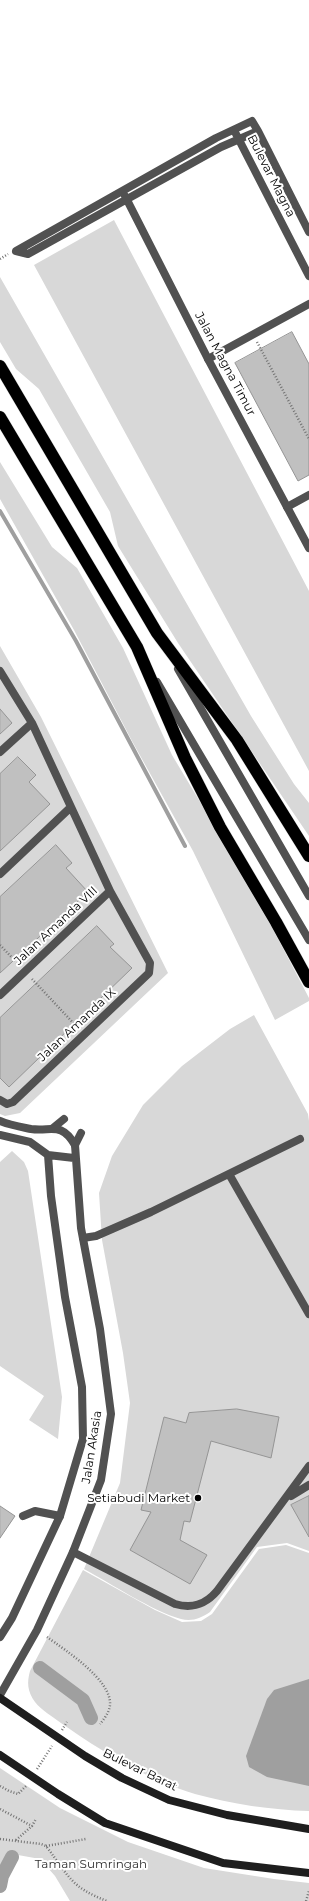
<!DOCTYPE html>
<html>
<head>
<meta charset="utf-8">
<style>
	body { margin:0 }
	canvas { display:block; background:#fff }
</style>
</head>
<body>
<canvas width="309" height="1901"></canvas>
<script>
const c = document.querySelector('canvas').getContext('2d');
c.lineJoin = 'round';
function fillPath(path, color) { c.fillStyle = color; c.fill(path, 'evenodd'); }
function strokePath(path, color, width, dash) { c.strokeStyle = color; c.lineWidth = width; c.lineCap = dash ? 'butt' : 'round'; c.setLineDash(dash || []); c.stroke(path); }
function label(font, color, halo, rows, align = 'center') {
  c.font = font + ' Montserrat,sans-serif'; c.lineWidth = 4; c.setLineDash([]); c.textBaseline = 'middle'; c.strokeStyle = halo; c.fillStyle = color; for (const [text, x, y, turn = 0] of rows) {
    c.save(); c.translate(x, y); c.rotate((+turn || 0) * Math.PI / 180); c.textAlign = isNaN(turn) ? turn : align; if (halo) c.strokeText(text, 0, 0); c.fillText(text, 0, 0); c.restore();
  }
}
const green = new Path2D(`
	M 114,220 L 309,591 L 309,771 L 34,265 Z
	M 0,277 L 251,716 L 294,784 L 309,803 L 309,836 L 178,643 L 118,546 L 110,512 L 39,389 L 16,369 L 0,342 Z
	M 0,462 L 52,547 L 77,568 L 123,648 L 172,755 L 251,887 L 309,998 L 309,1001 L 275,1020 L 193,851 L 132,741 L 74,630 L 0,499 Z
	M 0,646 L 41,717 L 168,973 L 20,1113 L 5,1116 L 0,1114 Z
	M 254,1015 L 308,1114 L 309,1121 L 309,1551 L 287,1543 L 257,1547 L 210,1612 C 201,1618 192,1622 181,1619 C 152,1611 112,1584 84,1569 L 120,1483 L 130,1403 L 123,1353 L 102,1240 L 99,1193 L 112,1156 L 143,1105 L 182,1066 L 230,1029 Z
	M 12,1151 L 24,1162 L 28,1171 L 62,1397 L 58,1439 L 29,1420 L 44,1396 L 0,1366 L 0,1162 Z
	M 286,1545 L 309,1553 L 309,1811 C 271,1810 232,1804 195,1794 C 150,1781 99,1750 61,1723 C 53,1717 41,1710 35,1702 C 27,1691 27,1682 30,1671 L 83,1570 L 155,1610 L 182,1622 L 201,1621 L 212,1614 L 259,1549 Z
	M 0,1768 L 60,1808 L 128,1842 L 204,1868 L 274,1879 L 309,1883 L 309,1901 L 70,1901 L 55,1876 L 40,1859 L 7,1853 L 0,1866 Z`);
const water = new Path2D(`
	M 309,1679 L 309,1786 L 267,1777 L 249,1767 L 246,1756 L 267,1699 L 274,1690 Z`);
const stream = new Path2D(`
	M 0,511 L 76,641 L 185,846`);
const canal = new Path2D(`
	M 40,1668 L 83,1700 L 91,1718
	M 0,1886 L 2,1876 L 12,1857`);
const building = new Path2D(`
	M 292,332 L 309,364 L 309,475 L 298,481 L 235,363 Z
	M 0,709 L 12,723 L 0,734 Z
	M 18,757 L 36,775 L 29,782 L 50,804 L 0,851 L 0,774 Z
	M 56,845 L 72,863 L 66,868 L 88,892 L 0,973 L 0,897 Z
	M 97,926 L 114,944 L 110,947 L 132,968 L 9,1087 L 0,1078 L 0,1018 Z
	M 237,1409 L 279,1417 L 271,1458 L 211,1441 L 190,1522 L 184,1521 L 180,1540 L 207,1555 L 190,1584 L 130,1550 L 151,1512 L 141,1510 L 164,1417 L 186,1423 L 189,1413 Z
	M 309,1496 L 309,1537 L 291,1505 Z
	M 0,1506 L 15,1516 L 0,1538 Z`);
const path = new Path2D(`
	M 0,259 L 8,254
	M 257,342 L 309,439
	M 0,945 L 19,965
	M 32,979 L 78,1028
	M 47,1637 C 65,1650 112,1680 110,1705 C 109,1713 104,1719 100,1724
	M 62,1730 L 67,1722
	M 37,1769 L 52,1746
	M 0,1786 L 9,1791 L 18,1794 L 27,1785
	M 0,1809 L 32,1826 L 36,1819
	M 0,1839 L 41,1844 L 46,1846 C 69,1876 70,1887 107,1901
	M 16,1840 L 32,1826
	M 46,1846 L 86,1839
	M 306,1901 L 309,1891`);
const service = new Path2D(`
	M 208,359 L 309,304
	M 178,669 L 309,896
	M 157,682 L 309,940
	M 229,1174 L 309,1314
	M 83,1238 L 96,1236 L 151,1212 L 300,1139
	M 291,1496 L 309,1485
	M 23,1516 L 35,1511 L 60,1516
	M 73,1552 L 175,1604 C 192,1609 205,1605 217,1591 L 309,1466`);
const pedestrian = new Path2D(`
	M 287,507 L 309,495`);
const minor = new Path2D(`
	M 258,131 L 221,147 L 28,254 L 16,251 L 216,138 L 252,121 L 258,131 L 309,232
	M 236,134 L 309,276
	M 125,196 L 208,359 L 309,548
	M 0,671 L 32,723 L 110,891 L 150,963 L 149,973 L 13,1102 L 7,1104 L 0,1100
	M 0,752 L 32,723
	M 0,874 L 71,807
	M 0,995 L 110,891
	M 53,1128 L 64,1119
	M 75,1145 L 81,1133`);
const tertiary = new Path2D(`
	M 0,1121 C 9,1125 21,1127 31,1129 C 51,1132 61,1121 75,1145 L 81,1228 L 100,1329 L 111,1414 L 101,1480 L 73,1552 L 37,1630 L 0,1695
	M 0,1135 L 30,1142 L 48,1155 L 51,1196 L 65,1297 L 82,1387 L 83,1439 L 60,1516 L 12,1618 L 0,1637
	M 48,1155 L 74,1158`);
const secondary = new Path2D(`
	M 0,1698 L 85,1756 L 122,1778 L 169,1800 L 227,1815 L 309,1829
	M 0,1755 L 58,1794 L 105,1823 L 223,1863 L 309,1873`);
const motorway = new Path2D(`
	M 0,366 L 157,633 L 237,740 L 309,856
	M 0,417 L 137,647 L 185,758 L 220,827 L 276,922 L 309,982`);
const markers = [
	[198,1498,4,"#000"]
];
const streetNames = [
	["Bulevar Magna",271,176,63],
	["Jalan Magna Timur",225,364,62],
	["Jalan Amanda VIII",56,926,-43],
	["Jalan Amanda IX",77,1025,-43],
	["Jalan Akasia",92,1447,-81],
	["Bulevar Barat",140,1770,26]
];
const poiNames = [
	["Setiabudi Market",190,1498]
];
const parkNames = [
	["Taman Sumringah",91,1864]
];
fillPath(green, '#d8d8d8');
fillPath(water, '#9f9f9f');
strokePath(stream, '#9f9f9f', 4);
strokePath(canal, '#9f9f9f', 14);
fillPath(building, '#c0c0c0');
strokePath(building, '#959595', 1);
strokePath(motorway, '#dbdbdb', 13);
strokePath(path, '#737373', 2.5, [1, 2]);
strokePath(service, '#515151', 8);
strokePath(pedestrian, '#515151', 8);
strokePath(minor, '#515151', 8);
strokePath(tertiary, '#515151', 8);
strokePath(secondary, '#1e1e1e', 8);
strokePath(motorway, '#000', 12);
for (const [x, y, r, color] of markers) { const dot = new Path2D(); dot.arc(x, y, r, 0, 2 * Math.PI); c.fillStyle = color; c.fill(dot); strokePath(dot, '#fff', 1.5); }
label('12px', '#000', '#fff', streetNames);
label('12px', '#000', '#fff', poiNames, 'right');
label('12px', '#2f2f2f', '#fff', parkNames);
</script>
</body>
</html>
